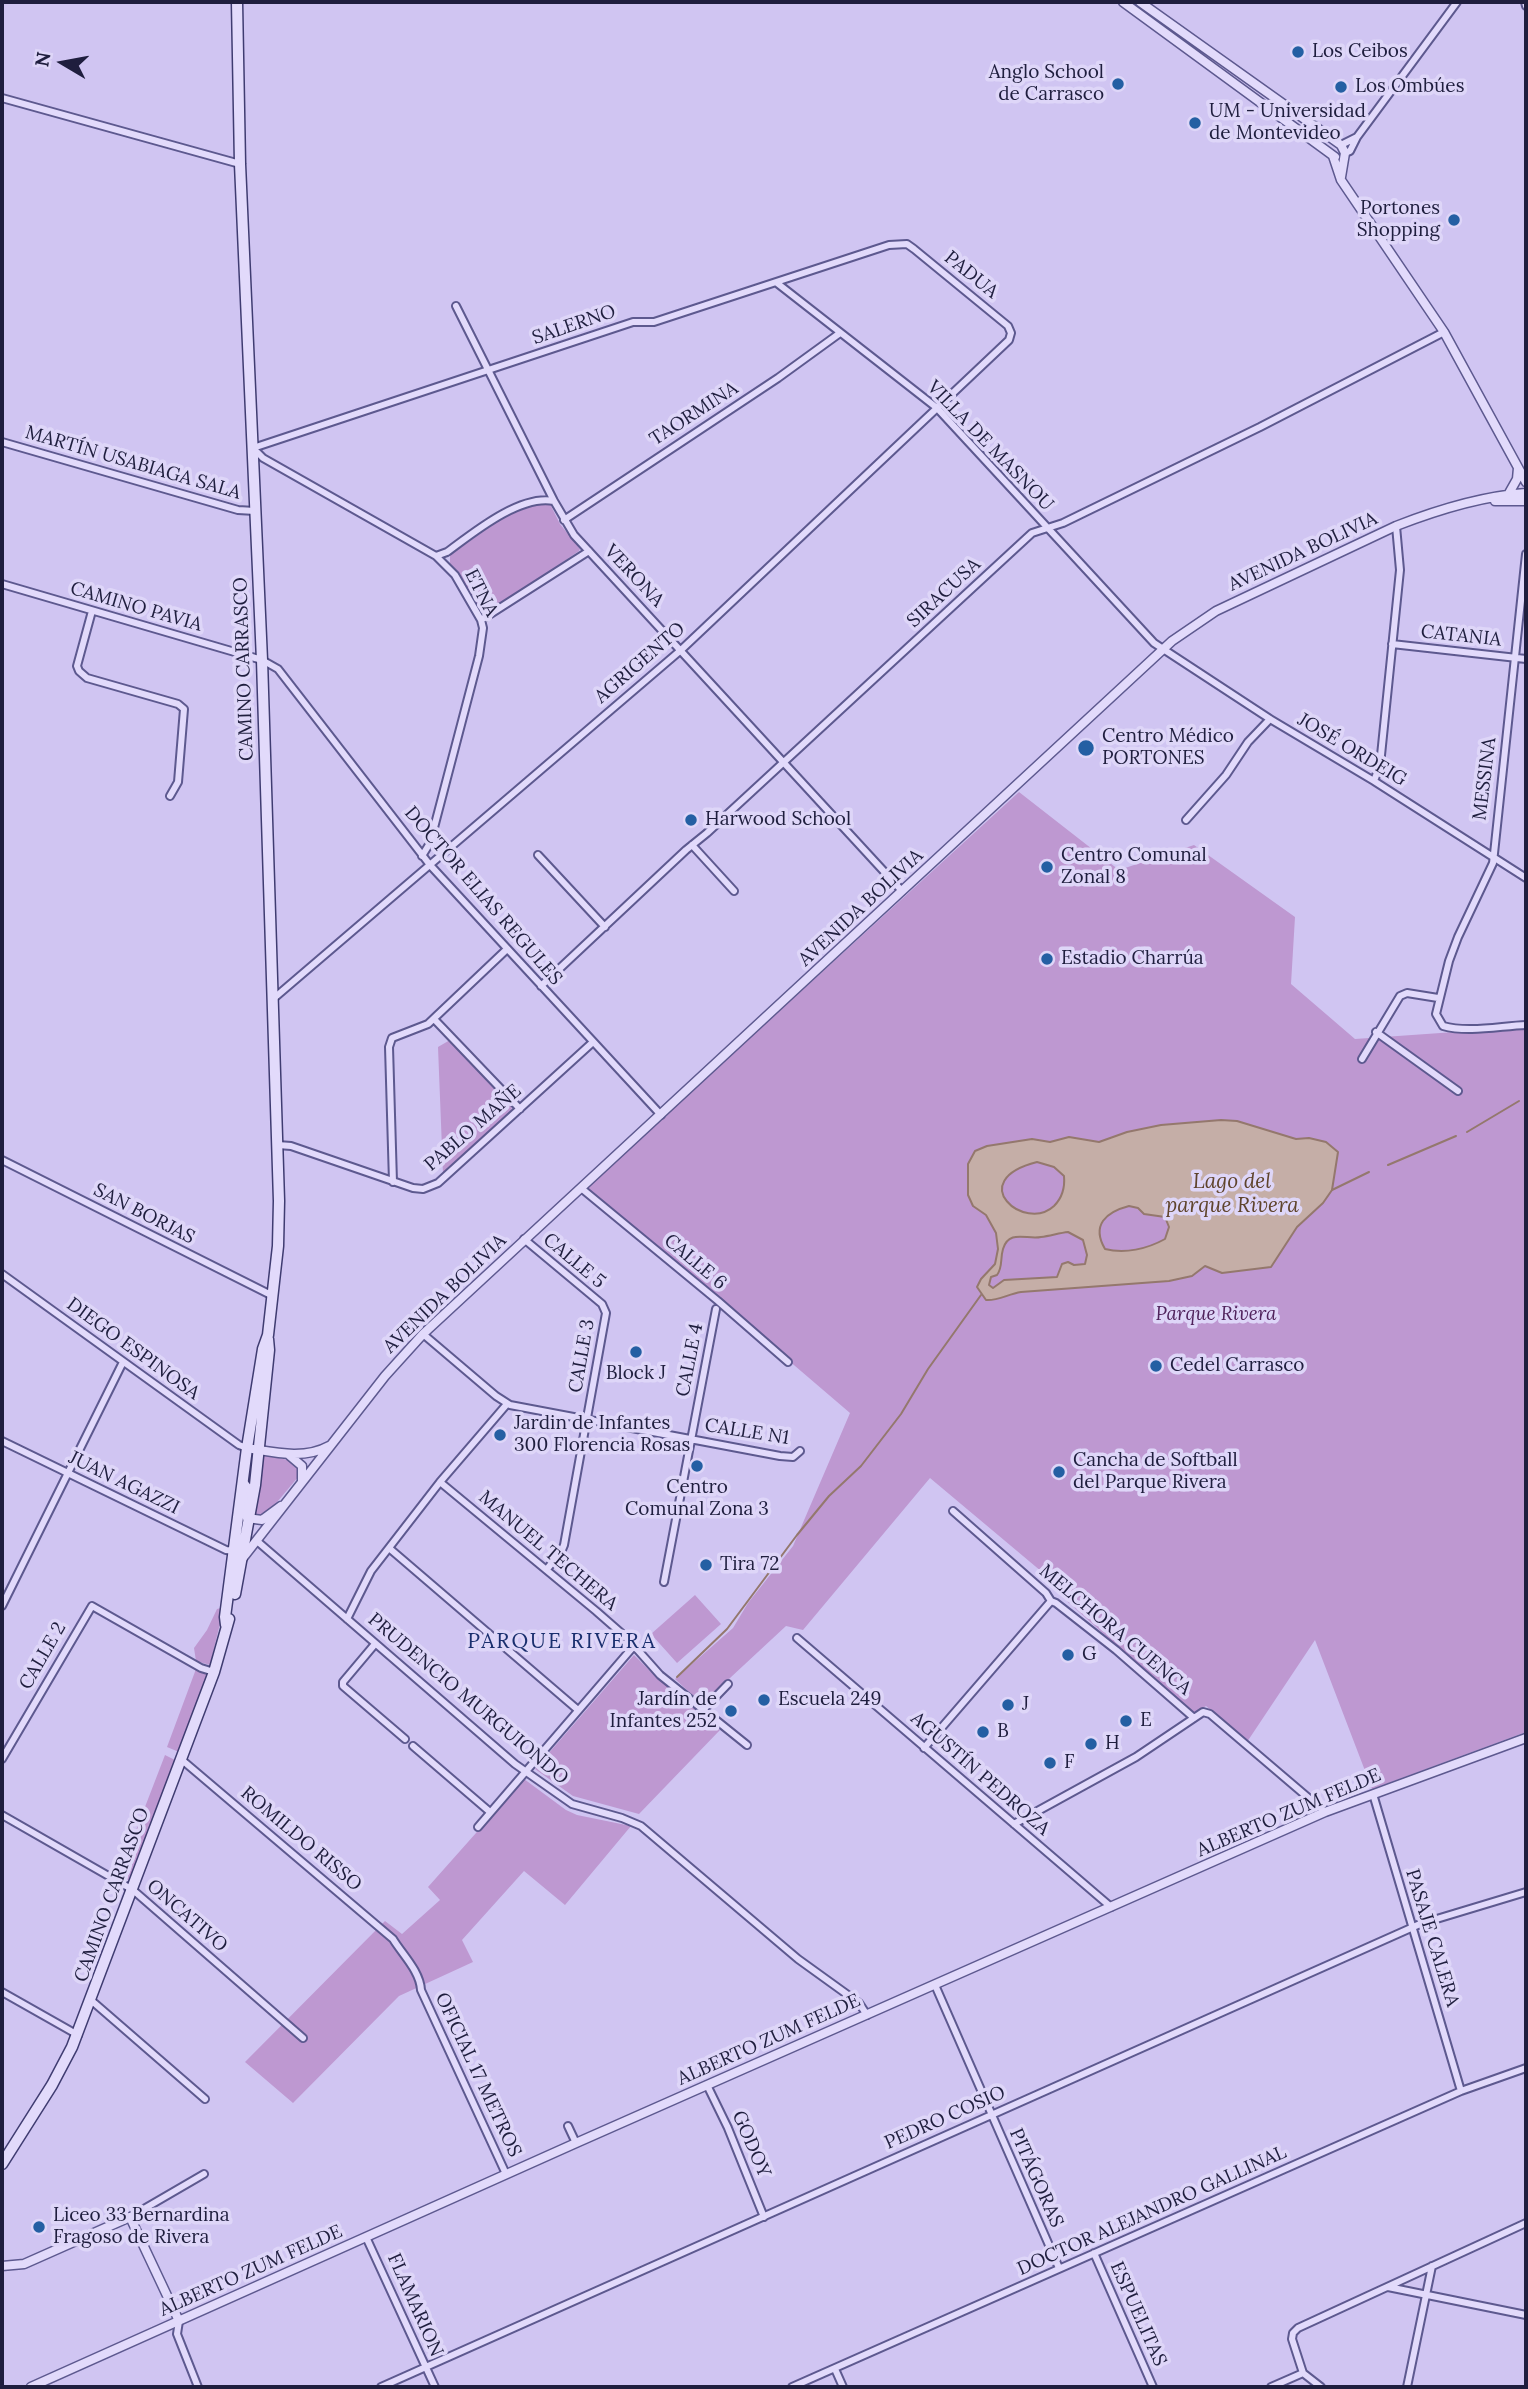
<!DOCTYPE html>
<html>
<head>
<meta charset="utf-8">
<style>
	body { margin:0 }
	#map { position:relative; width:1528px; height:2389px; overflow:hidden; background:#d0c5f2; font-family:Lora,serif }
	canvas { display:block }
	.frame { position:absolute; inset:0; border:4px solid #1f1e3e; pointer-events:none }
	.north { position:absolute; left:28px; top:28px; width:70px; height:70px; -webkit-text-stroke:5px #ded6f8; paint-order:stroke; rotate:280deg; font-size:19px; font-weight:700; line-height:28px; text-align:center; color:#1f1e3e }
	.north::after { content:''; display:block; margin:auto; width:24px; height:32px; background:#1f1e3e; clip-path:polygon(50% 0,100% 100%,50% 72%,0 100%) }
</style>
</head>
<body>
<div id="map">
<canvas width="1528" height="2389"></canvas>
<div class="frame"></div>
<div class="north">N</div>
</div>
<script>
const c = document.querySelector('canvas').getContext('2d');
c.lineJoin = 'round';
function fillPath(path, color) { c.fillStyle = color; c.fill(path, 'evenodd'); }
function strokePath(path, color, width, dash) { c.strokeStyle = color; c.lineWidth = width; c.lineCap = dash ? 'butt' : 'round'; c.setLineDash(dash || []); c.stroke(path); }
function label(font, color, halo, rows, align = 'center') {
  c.font = font + ' Lora,serif'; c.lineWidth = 7; c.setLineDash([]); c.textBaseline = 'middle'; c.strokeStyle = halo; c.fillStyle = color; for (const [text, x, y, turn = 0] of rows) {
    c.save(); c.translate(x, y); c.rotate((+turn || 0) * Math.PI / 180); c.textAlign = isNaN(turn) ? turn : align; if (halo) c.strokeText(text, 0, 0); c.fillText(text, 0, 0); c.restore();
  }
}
const green = new Path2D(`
	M 539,503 L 550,504 L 560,524 L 580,549 L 579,551 L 487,614 L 481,614 L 450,564 L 450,555 L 515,509 Z
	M 1019,792 L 1119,870 L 1194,845 L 1295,917 L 1291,984 L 1355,1039 L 1526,1027 L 1526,1732 L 1372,1789 L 1315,1640 L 1247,1742 L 1206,1706 L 1194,1714 L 1051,1587 L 1054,1582 L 930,1478 L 803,1630 L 786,1626 L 702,1704 L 675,1679 L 733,1628 L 748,1603 L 793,1546 L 850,1413 L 587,1188 L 588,1186 Z
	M 450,1040 L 512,1106 L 511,1113 L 443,1174 L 438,1047 Z
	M 266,1455 L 292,1461 L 300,1468 L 299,1476 L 267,1514 L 264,1516 L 254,1516 L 261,1457 Z
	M 695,1595 L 721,1624 L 677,1663 L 651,1634 Z
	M 221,1608 L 223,1611 L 210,1665 L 196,1661 L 194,1648 L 207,1630 L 217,1609 Z
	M 634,1655 L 655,1676 L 720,1730 L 639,1814 L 573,1796 L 535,1769 Z
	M 196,1669 L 207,1675 L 179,1752 L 167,1747 Z
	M 165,1755 L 175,1760 L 132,1876 L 129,1880 L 118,1877 Z
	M 524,1779 L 566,1810 L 577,1815 L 631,1826 L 565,1905 L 524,1871 L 462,1940 L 473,1962 L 399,1996 L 293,2103 L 245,2062 L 385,1921 L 402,1934 L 440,1900 L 428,1887 Z`);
const water = new Path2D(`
	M 1221,1120 L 1237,1121 L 1296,1139 L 1309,1138 L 1326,1142 L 1338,1152 L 1332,1190 L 1323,1203 L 1297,1227 L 1271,1267 L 1222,1273 L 1205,1266 L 1192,1276 L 1169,1281 L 1021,1292 C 1008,1294 998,1301 986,1300 L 977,1287 L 981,1279 L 995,1264 L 998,1249 L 996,1233 L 986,1215 L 973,1206 L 968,1195 L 968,1164 L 975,1151 L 987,1146 L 1032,1139 L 1050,1142 L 1069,1137 L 1099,1142 L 1127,1132 L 1161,1125 ZM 1037,1162 L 1054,1167 L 1064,1176 C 1065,1187 1063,1197 1054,1206 C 1025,1233 963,1181 1037,1162 ZM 1129,1206 L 1138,1208 L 1144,1214 L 1165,1217 L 1169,1227 L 1165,1239 C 1147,1249 1125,1254 1105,1249 C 1091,1225 1106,1212 1129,1206 ZM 1068,1232 L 1083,1240 L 1087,1255 L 1085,1264 L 1074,1265 L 1068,1262 L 1062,1264 L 1057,1277 L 1004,1280 L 993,1288 L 989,1285 L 991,1277 L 997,1275 C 1003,1267 1000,1259 1003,1249 C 1009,1229 1027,1240 1041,1237 C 1050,1236 1059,1233 1068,1232 Z`);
const stream = new Path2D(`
	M 1467,1132 L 1519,1101
	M 1388,1165 L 1456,1136
	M 1332,1190 L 1369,1172
	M 677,1677 L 727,1629 L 797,1535 L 829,1496 L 861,1466 L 901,1414 L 928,1369 L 981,1295`);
const minor = new Path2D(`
	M 1525,2 L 1526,6
	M 2,98 L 240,164
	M 1341,145 L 1357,137
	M 1345,153 L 1350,151 L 1357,137 L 1457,2
	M 777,283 L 937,408 L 1154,643 L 1270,719 L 1374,781 L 1526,878
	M 456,306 L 554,501 L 574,535 L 902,891
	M 2,442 L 238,510 L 255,511
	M 564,520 L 778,378 L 840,333
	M 1526,554 L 1493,863 L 1458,937 L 1449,961 L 1436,1014 L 1443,1026 C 1468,1033 1500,1026 1526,1025
	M 436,556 L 447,552 C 473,533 520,494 554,501
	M 2,584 L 262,660 L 278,669 L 430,865 L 661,1115
	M 92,611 L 77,666 L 79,671 L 87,678 L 178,704 L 184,709 L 178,782 L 170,796
	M 481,620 L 589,551
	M 1392,644 L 1526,659
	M 1374,781 L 1380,765 L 1400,570 L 1396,526
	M 1186,820 L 1226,775 L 1248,742 L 1270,719
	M 692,845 L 734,891
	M 538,855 L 605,927
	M 541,986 L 686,850 L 707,833 L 1032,533 L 1063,523 L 1260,427 L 1444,332
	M 273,999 L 681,650 L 1009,340 L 1011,333 L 1008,326 L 914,249 L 907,244 L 889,245 L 654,322 L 633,322 L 253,448 L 263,458 L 436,556 L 455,575 L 481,620 L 483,628 L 479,656 L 430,843 L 422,856
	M 434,1019 L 520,1109
	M 1376,1032 L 1458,1091
	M 1362,1059 L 1400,996 L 1407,993 L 1438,998
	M 278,1145 L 291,1146 L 413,1188 L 423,1189 L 438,1183 L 593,1042
	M 2,1160 L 273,1296
	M 393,1182 L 389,1047 L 392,1038 L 428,1024 L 506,950
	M 581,1188 L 718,1301 L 788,1362
	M 524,1239 L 602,1304 L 606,1313 L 564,1545 L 561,1552 L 547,1569
	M 2,1274 L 239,1445 L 247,1448
	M 423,1334 L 496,1396 L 510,1405 L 780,1456 L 793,1457 L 800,1451
	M 2,1441 L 226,1550 L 234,1551
	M 440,1482 L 596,1611 L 628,1639 L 660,1675 L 747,1745
	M 953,1511 L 1046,1593 L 1051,1601 L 1056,1603 L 1116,1650 L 1194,1718
	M 257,1541 L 515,1764 L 572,1804 L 622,1818 L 641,1826 L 798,1959 L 859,2003 L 867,2015
	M 389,1548 L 578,1710
	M 664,1582 L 716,1309
	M 2,1606 L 123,1362
	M 347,1619 L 371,1571 L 440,1482 L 507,1404
	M 797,1638 L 1111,1907
	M 375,1644 L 343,1682 L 343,1686 L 405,1739
	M 703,1710 L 728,1684
	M 413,1746 L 490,1812
	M 924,1748 L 1051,1601
	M 2,1759 L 92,1606 L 201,1668 L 214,1672
	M 182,1760 L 393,1939 C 402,1954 420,1971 421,1990 L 506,2174
	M 1373,1794 L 1461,2091
	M 2,1815 L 133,1890 L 303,2038
	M 1014,1824 L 1136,1757 L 1203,1712 L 1210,1714 L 1325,1812
	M 478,1827 L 633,1647
	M 935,1985 L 1059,2268
	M 2,1992 L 78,2035
	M 92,2001 L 205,2099
	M 707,2085 L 728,2128 L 764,2217
	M 568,2126 L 576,2143
	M 130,2217 L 204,2174
	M 366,2237 L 435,2387
	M 1094,2253 L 1153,2387
	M 1388,2287 L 1526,2315
	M 179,2321 L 177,2334 L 198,2387
	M 835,2369 L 843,2387
	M 381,2387 L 1420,1924 L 1526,1892
	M 792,2387 L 1461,2091 L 1526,2068
	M 1271,2387 L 1303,2373
	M 1321,2387 L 1303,2373 L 1292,2339 L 1293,2333 L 1298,2328 L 1526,2223
	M 1407,2387 L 1432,2266`);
const tertiary = new Path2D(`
	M 1123,2 L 1335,157
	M 1140,2 L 1341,145 L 1345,153 L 1341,177
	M 1333,156 L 1341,180 L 1444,332 L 1526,482
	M 1508,495 L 1517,479 L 1518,468
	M 1495,501 L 1526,501
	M 247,1448 C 273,1452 304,1460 329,1446
	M 289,1455 L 302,1466 L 302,1481
	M 243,1482 L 247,1487 L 245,1513 L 247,1518 L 262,1520 L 281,1506
	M 242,1559 L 385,1376 L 423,1334 L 1172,641 L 1216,611 L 1396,526 C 1437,510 1482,496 1526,493
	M 2,2266 L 24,2264 L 130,2217 L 179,2321
	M 31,2387 L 576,2143 L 1325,1812 L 1526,1738`);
const secondary = new Path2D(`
	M 235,1594 L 255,1485 L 269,1350 L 268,1339
	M 226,1625 L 225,1617 L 247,1448 L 263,1349 L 268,1335 L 278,1246 L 279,1201 L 262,660 L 240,164 L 237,2
	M 2,2164 L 52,2085 L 72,2047 L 214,1672 L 229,1619`);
const markers = [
	[1298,52,7,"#245fa3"],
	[1118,84,7,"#245fa3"],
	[1341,87,7,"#245fa3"],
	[1195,123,7,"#245fa3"],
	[1454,220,7,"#245fa3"],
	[1086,748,9,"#245fa3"],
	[691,820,7,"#245fa3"],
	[1047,867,7,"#245fa3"],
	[1047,959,7,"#245fa3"],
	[636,1352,7,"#245fa3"],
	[1156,1366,7,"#245fa3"],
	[500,1435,7,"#245fa3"],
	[697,1466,7,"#245fa3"],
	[1059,1472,7,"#245fa3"],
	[706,1565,7,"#245fa3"],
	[1068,1655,7,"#245fa3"],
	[764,1700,7,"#245fa3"],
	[1008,1705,7,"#245fa3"],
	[731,1711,7,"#245fa3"],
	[1126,1721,7,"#245fa3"],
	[983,1732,7,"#245fa3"],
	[1091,1744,7,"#245fa3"],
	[1050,1763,7,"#245fa3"],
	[39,2227,7,"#245fa3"]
];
const poiNames = [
	["Los Ceibos",1312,52],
	["Anglo School",1104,73,"right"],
	["de Carrasco",1104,95,"right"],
	["Los Ombúes",1355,87],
	["UM - Universidad",1209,112],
	["de Montevideo",1209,134],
	["Portones",1440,209,"right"],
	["Shopping",1440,231,"right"],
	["Centro Médico",1102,737],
	["PORTONES",1102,759],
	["Harwood School",705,820],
	["Centro Comunal",1061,856],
	["Zonal 8",1061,878],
	["Estadio Charrúa",1061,959],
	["Cedel Carrasco",1170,1366],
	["Block J",636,1374,"center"],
	["Jardin de Infantes",514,1424],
	["300 Florencia Rosas",514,1446],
	["Cancha de Softball",1073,1461],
	["del Parque Rivera",1073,1483],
	["Centro",697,1488,"center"],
	["Comunal Zona 3",697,1510,"center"],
	["Tira 72",720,1565],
	["G",1082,1655],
	["Jardín de",717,1700,"right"],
	["Infantes 252",717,1722,"right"],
	["Escuela 249",778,1700],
	["J",1022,1705],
	["E",1140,1721],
	["B",997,1732],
	["H",1105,1744],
	["F",1064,1763],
	["Liceo 33 Bernardina",53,2216],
	["Fragoso de Rivera",53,2238]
];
const streetNames = [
	["PADUA",971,275,39],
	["SALERNO",574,325,-19],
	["TAORMINA",694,414,-33],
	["VILLA DE MASNOU",990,446,46],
	["MARTÍN USABIAGA SALA",133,463,16],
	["AVENIDA BOLIVIA",1303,552,-25],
	["VERONA",634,576,47],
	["ETNA",481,593,63],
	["SIRACUSA",944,593,-43],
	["CAMINO PAVIA",136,607,16],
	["CATANIA",1461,636,6],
	["AGRIGENTO",640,663,-41],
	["CAMINO CARRASCO",244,669,-92],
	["JOSÉ ORDEIG",1352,750,31],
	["MESSINA",1485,779,-83],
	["DOCTOR ELIAS REGULES",483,896,49],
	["AVENIDA BOLIVIA",861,908,-43],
	["PABLO MAÑE",473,1128,-41],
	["SAN BORJAS",144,1214,27],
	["CALLE 5",574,1261,40],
	["CALLE 6",695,1262,40],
	["AVENIDA BOLIVIA",445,1294,-44],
	["DIEGO ESPINOSA",133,1349,36],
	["CALLE 3",582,1356,-80],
	["CALLE 4",690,1360,-79],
	["CALLE N1",747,1432,9],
	["JUAN AGAZZI",124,1483,26],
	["MANUEL TECHERA",548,1551,40],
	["MELCHORA CUENCA",1115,1630,40],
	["CALLE 2",43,1656,-60],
	["PRUDENCIO MURGUIONDO",468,1699,40],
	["AGUSTÍN PEDROZA",980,1774,41],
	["ALBERTO ZUM FELDE",1289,1813,-23],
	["ROMILDO RISSO",301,1839,40],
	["CAMINO CARRASCO",112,1895,-70],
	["ONCATIVO",187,1916,41],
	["PASAJE CALERA",1432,1938,73],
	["ALBERTO ZUM FELDE",769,2040,-24],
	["OFICIAL 17 METROS",478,2075,65],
	["PEDRO COSIO",945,2118,-24],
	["GODOY",751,2144,67],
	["PITÁGORAS",1036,2178,66],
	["DOCTOR ALEJANDRO GALLINAL",1152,2211,-24],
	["ALBERTO ZUM FELDE",251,2271,-24],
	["FLAMARION",415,2305,66],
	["ESPUELITAS",1138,2314,66]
];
const parkNames = [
	["Parque Rivera",1216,1315]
];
const waterNames = [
	["Lago del",1232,1182],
	["parque Rivera",1232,1206]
];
const neighbourhoodNames = [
	["PARQUE RIVERA",562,1642]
];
fillPath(green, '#be98d1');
fillPath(water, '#c5aea7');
strokePath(water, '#94786d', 2);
strokePath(stream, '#94786d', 2);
strokePath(minor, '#5d598f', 10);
strokePath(tertiary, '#5d598f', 11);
strokePath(secondary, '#3f3c71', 13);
strokePath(minor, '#e2dafb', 6);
strokePath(tertiary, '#e2dafb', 8);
strokePath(secondary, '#e2dafb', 10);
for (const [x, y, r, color] of markers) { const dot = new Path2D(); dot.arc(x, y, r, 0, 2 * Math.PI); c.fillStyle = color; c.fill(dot); strokePath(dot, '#ded6f8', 2.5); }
label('19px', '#1f1e3e', '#ded6f8', poiNames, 'left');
label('19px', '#1f1e3e', '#ded6f8', streetNames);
label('italic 19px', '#50235c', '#ded6f8', parkNames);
label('italic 21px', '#5f442c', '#ded6f8', waterNames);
c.letterSpacing = '2px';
label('21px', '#1a2f6e', '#ded6f8', neighbourhoodNames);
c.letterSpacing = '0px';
</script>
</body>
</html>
